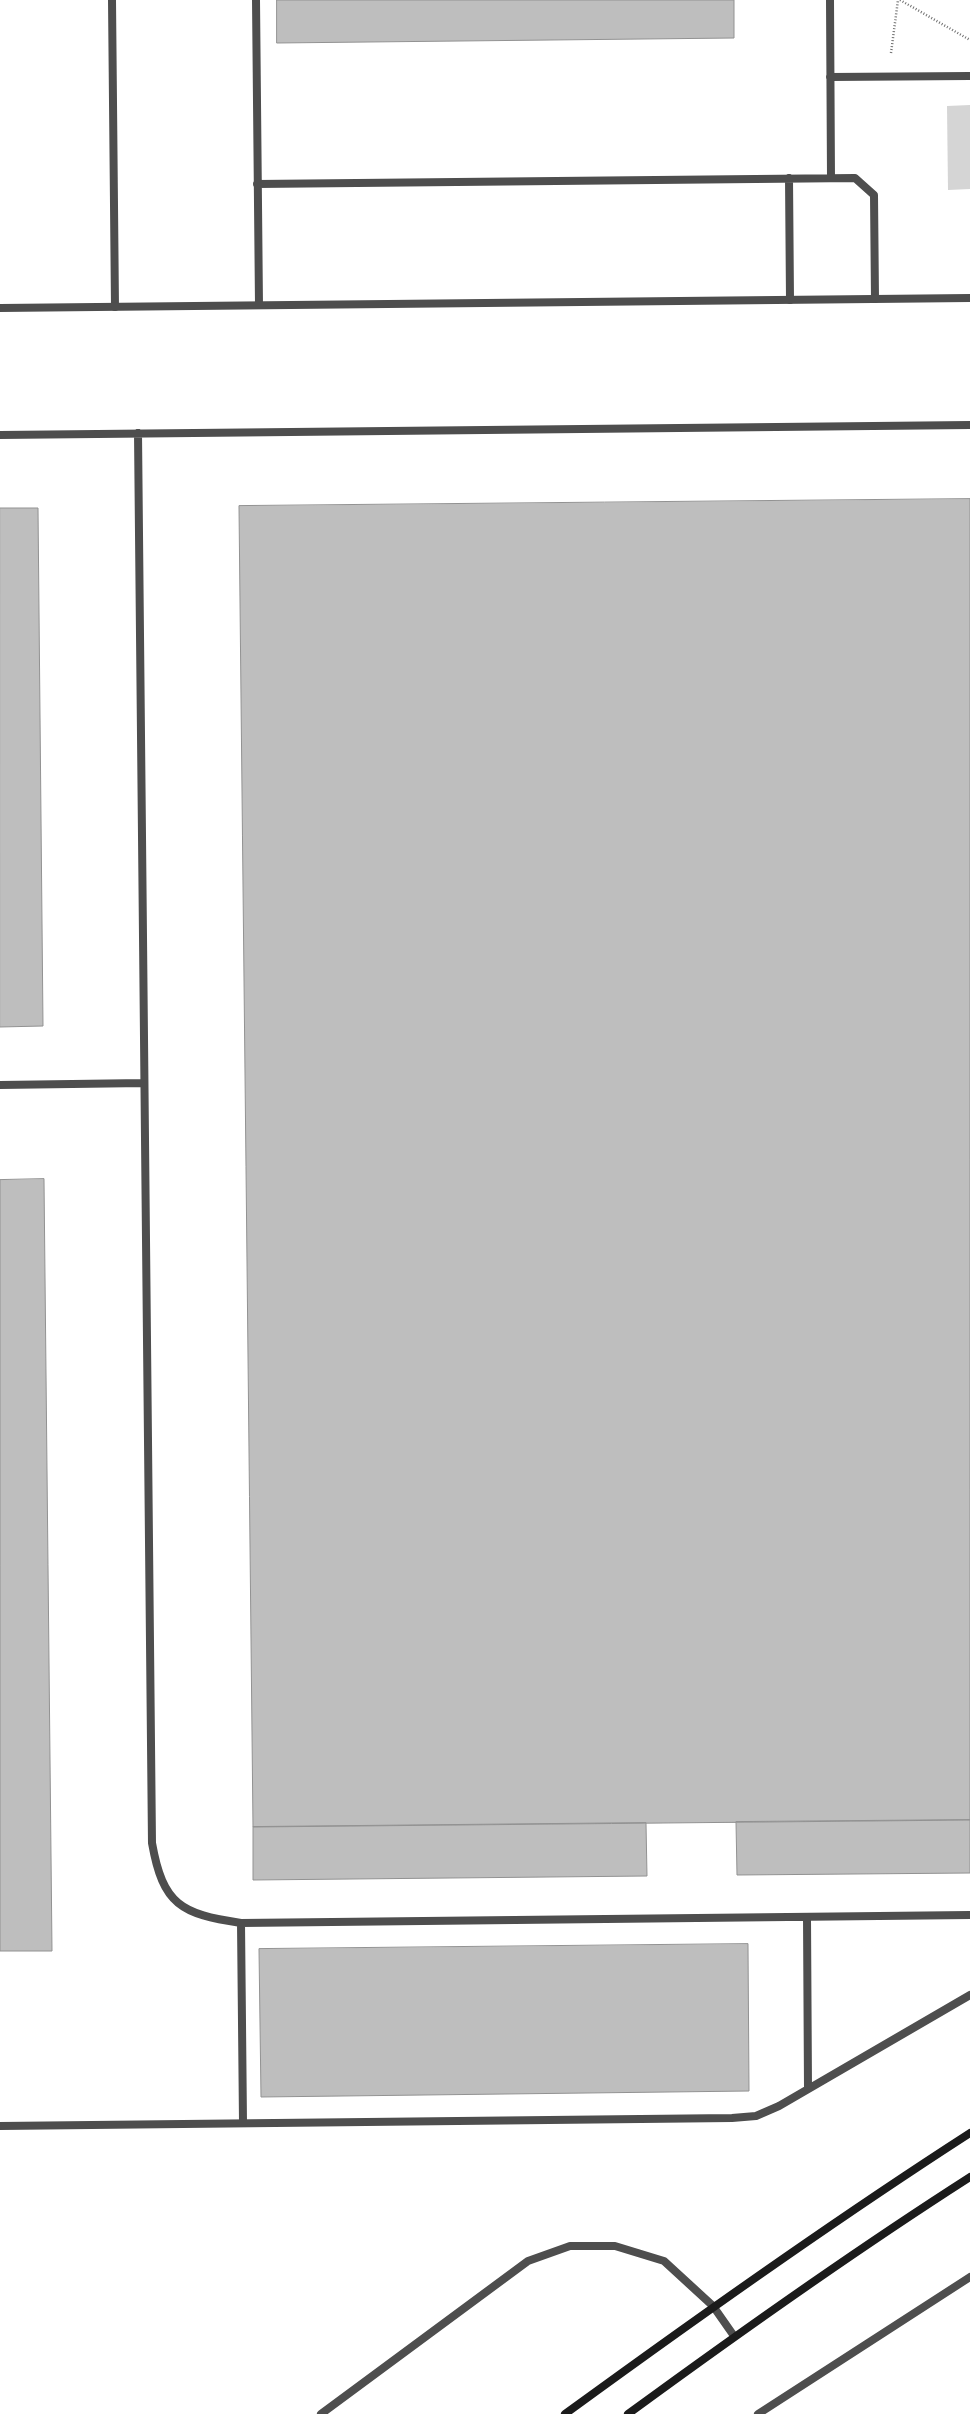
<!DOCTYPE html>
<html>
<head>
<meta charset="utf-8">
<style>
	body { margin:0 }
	canvas { display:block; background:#fff }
</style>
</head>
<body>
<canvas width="970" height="2414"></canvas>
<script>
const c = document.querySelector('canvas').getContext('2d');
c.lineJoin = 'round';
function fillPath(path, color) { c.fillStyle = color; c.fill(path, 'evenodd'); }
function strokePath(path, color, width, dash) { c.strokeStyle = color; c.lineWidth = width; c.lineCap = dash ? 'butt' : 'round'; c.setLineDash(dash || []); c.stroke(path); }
const green = new Path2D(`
	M 970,105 L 970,189 L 948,190 L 947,106 Z`);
const building = new Path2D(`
	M 277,0 L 734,0 L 734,38 L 277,43 Z
	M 970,499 L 970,1820 L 253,1827 L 239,506 Z
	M 0,508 L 38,508 L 43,1026 L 0,1027 Z
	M 44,1179 L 52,1951 L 0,1951 L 0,1180 Z
	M 970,1820 L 970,1873 L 737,1875 L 736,1822 Z
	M 646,1823 L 647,1876 L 253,1880 L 253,1827 Z
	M 748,1944 L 749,2091 L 261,2097 L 259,1949 Z`);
const path = new Path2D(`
	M 900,0 L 970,40
	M 891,53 L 898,0`);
const service = new Path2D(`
	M 112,0 L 115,307
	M 256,0 L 259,305
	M 830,0 L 831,178
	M 830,77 L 970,76
	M 789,178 L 790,300
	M 257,184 L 855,178 L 874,195 L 875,299
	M 138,433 L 152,1843 C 163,1905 181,1914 241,1923 L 970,1915
	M 0,435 L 970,425
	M 0,1085 L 144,1083
	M 807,1917 L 808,2089
	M 241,1923 L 243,2123
	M 0,2126 L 732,2118 L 756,2116 L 779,2106 L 970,1995
	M 321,2414 L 528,2261 L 570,2246 L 615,2246 L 664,2261 L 713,2306 L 734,2336
	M 758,2414 L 970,2277`);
const minor = new Path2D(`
	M 0,308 L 970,298`);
const secondary = new Path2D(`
	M 565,2414 C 698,2317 832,2222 970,2133
	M 628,2414 C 740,2332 853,2252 970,2177`);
fillPath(green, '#d5d5d5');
fillPath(building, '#bebebe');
strokePath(building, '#929292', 1);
strokePath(path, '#707070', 2.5, [1, 2]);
strokePath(service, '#4e4e4e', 8);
strokePath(minor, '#4e4e4e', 8);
strokePath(secondary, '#1b1b1b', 8);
</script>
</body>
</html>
